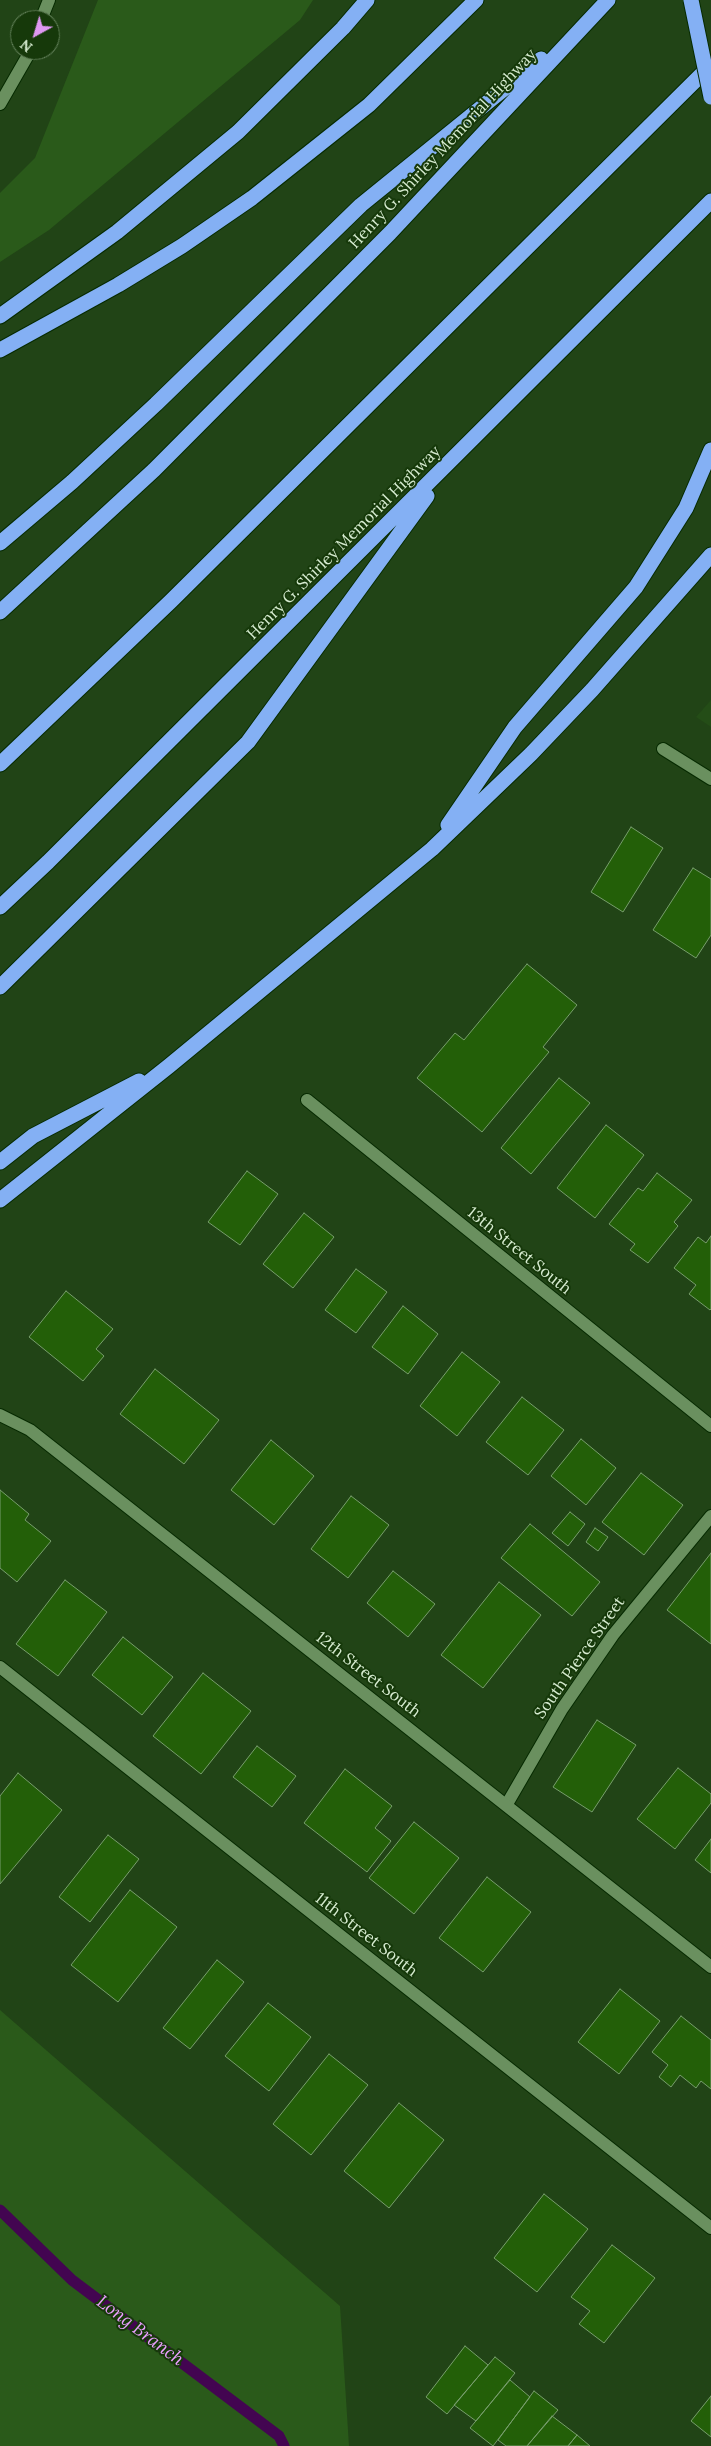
<!DOCTYPE html>
<style>
body{margin:0}
#map{position:relative;width:711px;height:2446px;overflow:hidden;background:#214416;font-family:Lora,serif}
canvas{display:block}
.north{position:absolute;left:10px;top:10px;width:50px;height:50px;box-sizing:border-box;background:#16390a;border:1px solid #63815a;border-radius:50%;rotate:219deg;font-size:14px;font-weight:700;line-height:20px;text-align:center;color:#d7ecd1}
.north::after{content:'';display:block;margin:auto;width:18px;height:22px;background:#df98f2;clip-path:polygon(50% 0,100% 100%,50% 72%,0 100%)}
</style>
<div id="map">
<canvas width="711" height="2446"></canvas>
<div class="north">N</div>
</div>
<script>
const c = document.querySelector('canvas').getContext('2d');
c.lineJoin = 'round';
function paint(path, color) {
  c.fillStyle = color;
  c.fill(path, 'evenodd');
}
function poly(rows) {
  const path = new Path2D();
  for (const r of rows) {
    path.moveTo(r[0], r[1]);
    for (let i = 2; i < r.length; i += 2) path.lineTo(r[i], r[i + 1]);
  }
  return path;
}
function stroke(path, color, width, dash) {
  c.strokeStyle = color;
  c.lineWidth = width;
  c.lineCap = dash ? 'butt' : 'round';
  c.setLineDash(dash || []);
  c.stroke(path);
}
function drawText(font, color, halo, rows, align = 'center') {
  c.font = font + ' Lora,serif';
  c.lineWidth = 4;
  c.setLineDash([]);
  c.textBaseline = 'middle';
  c.strokeStyle = halo;
  c.fillStyle = color;
  for (const [text, x, y, turn = 0] of rows) {
    c.save();
    c.translate(x, y);
    c.rotate((+turn || 0) * Math.PI / 180);
    c.textAlign = isNaN(turn) ? turn : align;
    if (halo) c.strokeText(text, 0, 0);
    c.fillText(text, 0, 0);
    c.restore();
  }
}
paint(poly([
 [711,700,711,727,696,717]
]), '#244d17');
paint(poly([
 [98,0,313,0,300,20,49,230,0,262,0,193,35,158],
 [0,2010,340,2306,349,2446,0,2446]
]), '#2a5a1a');
stroke(poly([
 [0,2210,72,2280,279,2436,284,2446]
]), '#430551', 11);
const building = poly([
 [631,827,663,848,623,912,591,892,631,827],
 [693,868,711,879,711,935,696,958,653,930,693,868],
 [527,964,577,1005,543,1047,549,1052,482,1132,417,1078,455,1033,464,1040,527,964],
 [559,1078,590,1103,531,1174,501,1148,559,1078],
 [606,1125,644,1155,595,1218,557,1188,606,1125],
 [247,1171,278,1194,240,1245,208,1222,247,1171],
 [657,1173,692,1200,674,1222,678,1226,648,1263,630,1250,635,1244,609,1224,638,1188,643,1191,657,1173],
 [304,1213,334,1237,293,1288,263,1264,304,1213],
 [711,1236,711,1309,710,1310,689,1294,696,1285,674,1268,698,1237,706,1243,711,1236],
 [356,1269,387,1292,356,1333,325,1310,356,1269],
 [66,1291,113,1329,96,1349,104,1356,83,1381,29,1337,66,1291],
 [403,1306,438,1334,408,1374,372,1347,403,1306],
 [462,1352,500,1382,457,1436,420,1406,462,1352],
 [155,1369,219,1420,184,1464,120,1414,155,1369],
 [522,1397,564,1430,528,1475,486,1442,522,1397],
 [581,1439,616,1468,586,1505,551,1476,581,1439],
 [271,1440,314,1476,274,1525,231,1490,271,1440],
 [641,1473,683,1505,644,1555,602,1522,641,1473],
 [0,1490,29,1514,25,1520,51,1541,17,1582,0,1568,0,1490],
 [351,1496,389,1525,348,1578,311,1549,351,1496],
 [570,1512,585,1524,568,1546,552,1533,570,1512],
 [530,1524,600,1582,572,1616,501,1558,530,1524],
 [595,1528,608,1537,598,1551,586,1542,595,1528],
 [711,1553,711,1644,667,1610,711,1553],
 [393,1571,435,1604,408,1637,367,1603,393,1571],
 [65,1580,107,1612,58,1676,16,1644,65,1580],
 [499,1582,541,1615,483,1688,441,1655,499,1582],
 [123,1637,173,1677,142,1715,92,1675,123,1637],
 [203,1673,251,1711,201,1774,153,1736,203,1673],
 [597,1720,636,1745,592,1812,553,1787,597,1720],
 [257,1746,296,1776,272,1807,233,1777,257,1746],
 [678,1768,711,1794,711,1803,675,1849,637,1819,678,1768],
 [345,1769,392,1806,375,1828,391,1841,367,1872,304,1823,345,1769],
 [18,1773,62,1810,0,1884,0,1796,18,1773],
 [414,1822,459,1858,414,1914,369,1878,414,1822],
 [108,1835,139,1859,90,1922,59,1897,108,1835],
 [711,1839,711,1873,695,1860,711,1839],
 [487,1877,531,1912,483,1972,439,1938,487,1877],
 [130,1890,177,1927,118,2002,71,1965,130,1890],
 [217,1960,244,1982,190,2049,163,2028,217,1960],
 [620,1989,660,2021,619,2074,578,2042,620,1989],
 [268,2003,311,2037,269,2091,225,2056,268,2003],
 [681,2016,711,2040,711,2089,701,2081,696,2088,680,2075,671,2087,659,2077,668,2065,652,2052,681,2016],
 [329,2054,368,2085,311,2155,273,2124,329,2054],
 [399,2103,444,2140,389,2208,344,2171,399,2103],
 [544,2194,588,2229,537,2292,494,2258,544,2194],
 [612,2245,655,2278,604,2343,579,2324,590,2311,571,2297,612,2245],
 [465,2346,488,2365,447,2414,426,2397,465,2346],
 [495,2357,515,2373,476,2421,454,2405,495,2357],
 [510,2380,530,2397,493,2446,470,2428,510,2380],
 [534,2391,558,2410,527,2446,506,2446,498,2440,534,2391],
 [711,2396,711,2437,691,2421,711,2396],
 [552,2416,577,2435,568,2446,527,2446,552,2416],
 [577,2435,590,2446,568,2446,577,2435]
]);
paint(building, '#235f08');
stroke(building, '#779e6c', 1);
const service = poly([
 [507,1804,562,1709,613,1635,711,1516]
]);
const minor = poly([
 [663,749,711,779],
 [307,1100,711,1426],
 [0,1415,30,1430,711,1967],
 [0,1667,711,2228]
]);
const tertiary = poly([
 [41,20,49,0],
 [0,104,31,50]
]);
const motorway = poly([
 [0,316,117,232,238,132,343,28,367,0],
 [0,350,118,285,182,246,252,198,369,105,476,0],
 [0,543,72,482,156,404,361,205,541,59],
 [0,612,154,470,390,233,608,0],
 [0,764,171,601,711,65],
 [448,825,515,727,636,587,686,508,711,450],
 [0,907,48,862,711,201],
 [0,987,248,742,427,496],
 [0,1162,33,1136,139,1081],
 [0,1200,169,1066,432,849,531,754,592,690,711,555]
]);
stroke(service, '#062a00', 14);
stroke(minor, '#062a00', 14);
stroke(tertiary, '#062a00', 14);
stroke(motorway, '#062a00', 17);
stroke(service, '#6a905f', 12);
stroke(minor, '#6a905f', 12);
stroke(tertiary, '#6a905f', 12);
stroke(motorway, '#84b0f4', 15);
const motorwayBridge = poly([
 [691,0,711,97]
]);
stroke(motorwayBridge, '#062a00', 17, []);
stroke(motorwayBridge, '#84b0f4', 15);
drawText('16px', '#d7ecd1', '#16390a', [
 ["Henry G. Shirley Memorial Highway",443,149,-47],
 ["Henry G. Shirley Memorial Highway",344,543,-45],
 ["13th Street South",519,1251,39],
 ["South Pierce Street",580,1658,-55],
 ["12th Street South",368,1675,38],
 ["11th Street South",366,1935,38]
]);
drawText('italic 18px', '#ea9eff', '#16390a', [
 ["Long Branch",140,2331,37]
]);
</script>
